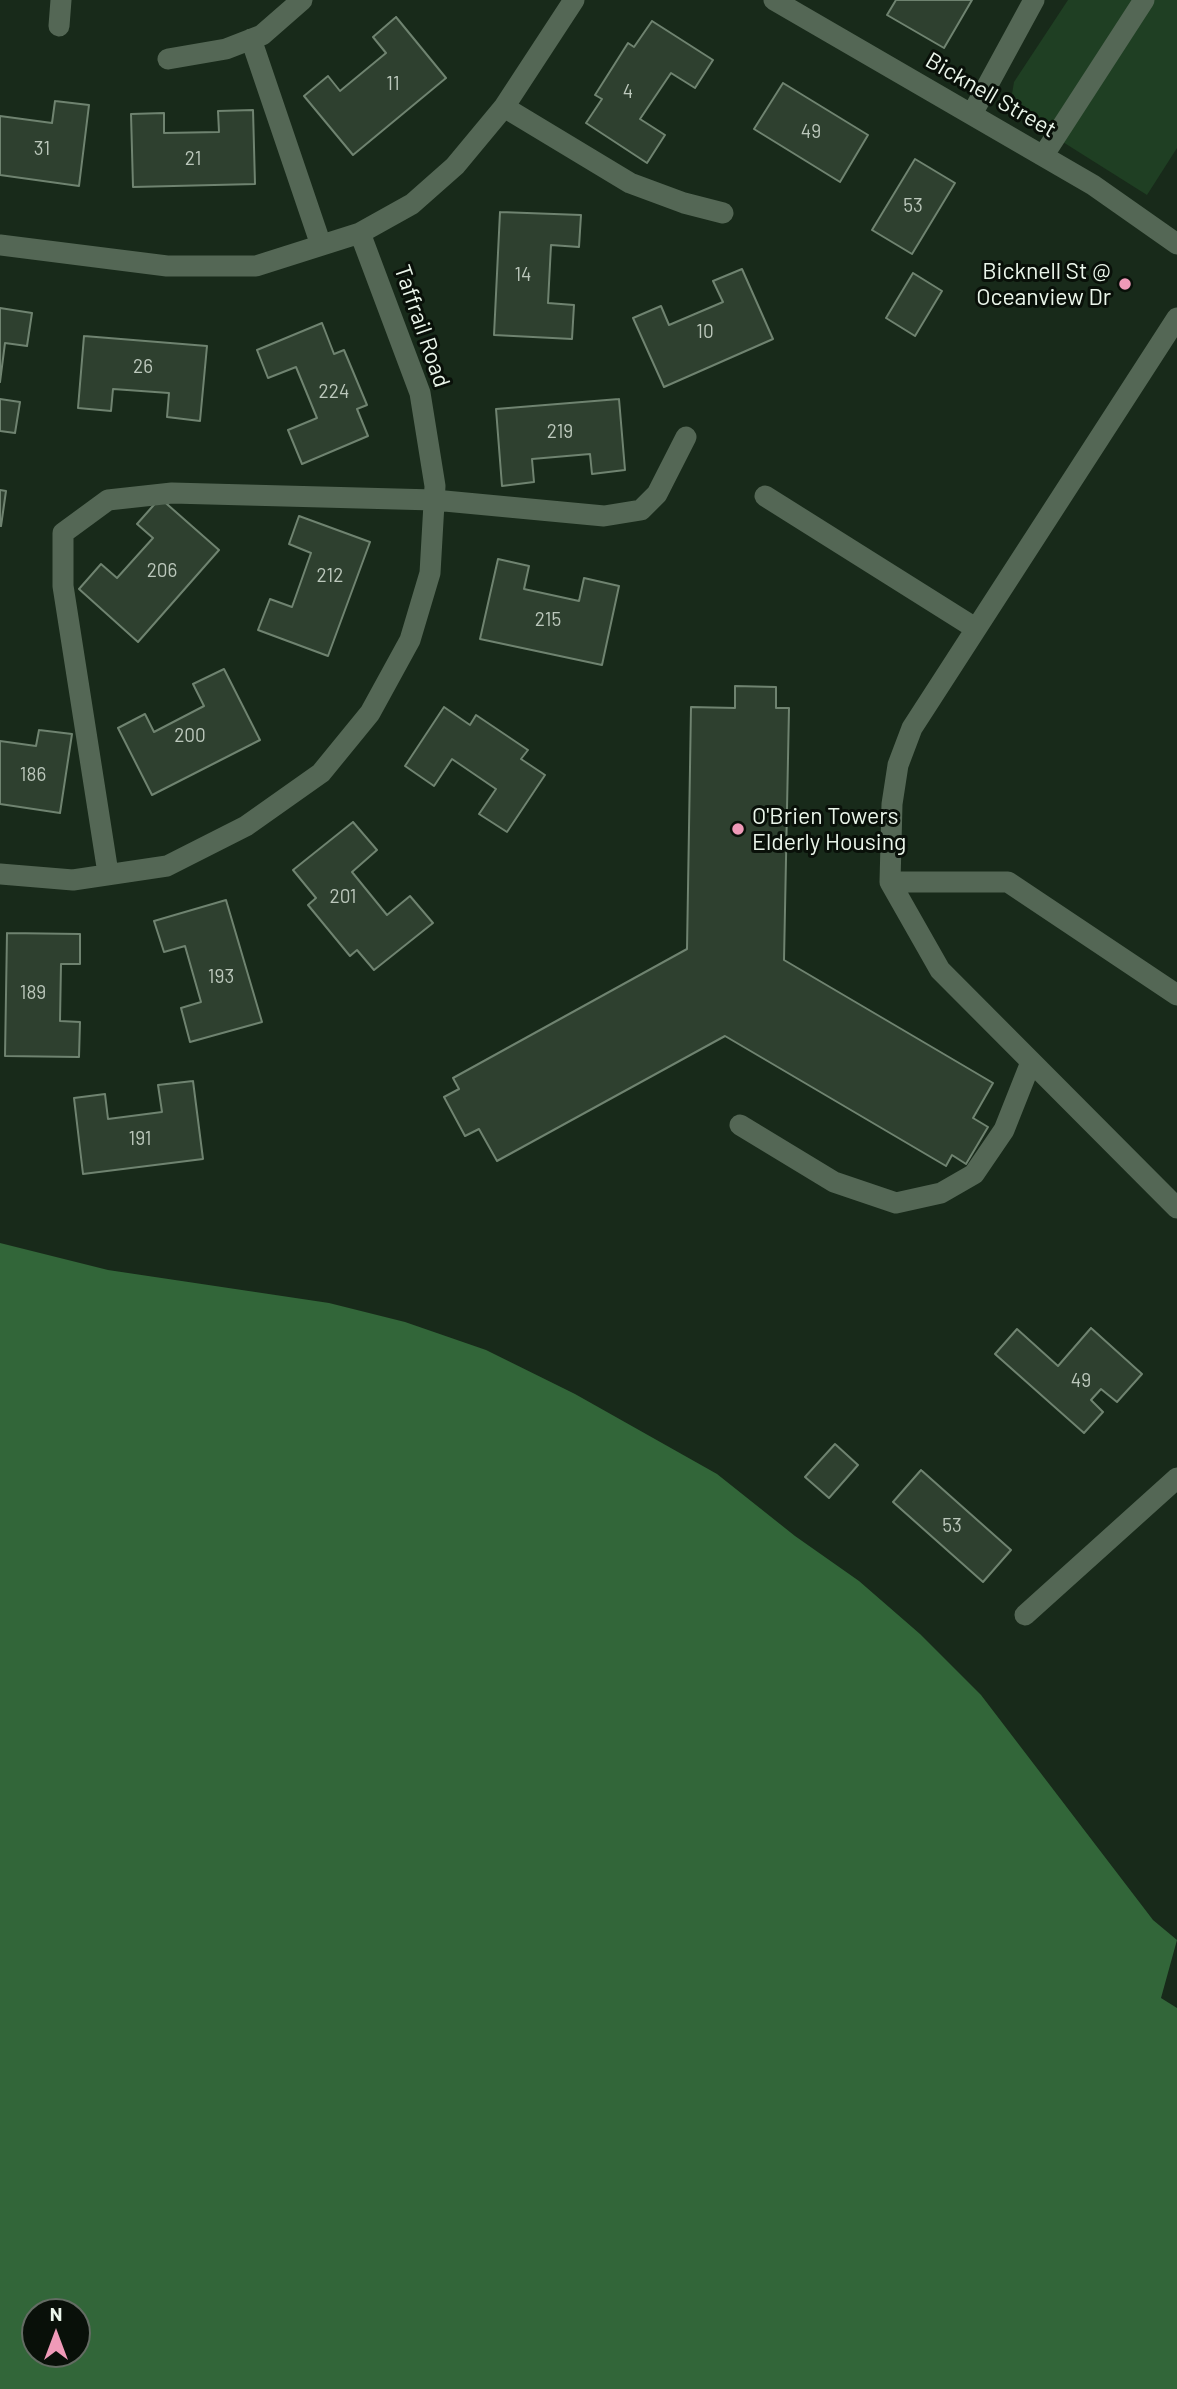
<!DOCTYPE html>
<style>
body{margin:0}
#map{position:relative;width:1177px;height:2389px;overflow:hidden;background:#182a1a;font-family:Barlow,sans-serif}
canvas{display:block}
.north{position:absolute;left:21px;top:2298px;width:70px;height:70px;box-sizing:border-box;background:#091009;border:2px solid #636c63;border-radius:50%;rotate:0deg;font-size:19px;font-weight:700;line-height:28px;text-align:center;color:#ebf6eb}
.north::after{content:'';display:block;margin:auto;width:24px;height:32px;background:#ef9ab8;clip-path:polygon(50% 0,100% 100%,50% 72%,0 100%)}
</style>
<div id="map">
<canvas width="1177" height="2389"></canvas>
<div class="north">N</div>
</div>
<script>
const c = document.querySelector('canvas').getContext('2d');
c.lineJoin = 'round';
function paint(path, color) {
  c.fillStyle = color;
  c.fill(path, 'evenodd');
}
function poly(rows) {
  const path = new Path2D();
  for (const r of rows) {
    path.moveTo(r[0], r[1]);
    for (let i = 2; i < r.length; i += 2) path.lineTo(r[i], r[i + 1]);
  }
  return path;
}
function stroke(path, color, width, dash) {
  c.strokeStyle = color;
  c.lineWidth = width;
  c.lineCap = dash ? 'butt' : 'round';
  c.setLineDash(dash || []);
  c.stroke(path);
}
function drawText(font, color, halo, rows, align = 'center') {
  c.font = font + ' Barlow,sans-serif';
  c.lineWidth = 6;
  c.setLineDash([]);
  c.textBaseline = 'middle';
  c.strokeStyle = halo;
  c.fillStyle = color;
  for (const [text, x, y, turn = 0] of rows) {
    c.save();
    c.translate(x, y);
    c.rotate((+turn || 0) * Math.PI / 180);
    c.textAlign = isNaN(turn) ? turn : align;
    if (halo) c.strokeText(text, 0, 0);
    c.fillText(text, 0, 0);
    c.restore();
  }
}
paint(poly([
 [1068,0,1177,0,1177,148,1147,195,1020,115,1014,109,1011,100,1014,82]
]), '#1f3f23');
paint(poly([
 [0,1243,108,1270,329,1303,405,1322,486,1350,575,1394,717,1474,795,1536,859,1581,920,1634,981,1695,1153,1920,1177,1940,1161,1998,1177,2008,1177,2389,0,2389],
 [35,2312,77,2312,77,2354,35,2354]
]), '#326639');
const building = poly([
 [896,0,972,0,944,48,887,15,896,0],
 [396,17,446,78,353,155,304,96,328,76,340,91,386,53,373,37,396,17],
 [652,21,713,60,695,88,671,73,640,119,665,135,647,163,586,123,602,99,595,95,628,43,634,47,652,21],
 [783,83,868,135,840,182,754,129,783,83],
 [55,101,89,105,79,186,0,175,0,116,52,123,55,101],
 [253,110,255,184,133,187,131,114,164,113,164,133,219,132,218,111,253,110],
 [915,159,955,183,912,254,872,230,915,159],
 [500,212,581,215,579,247,551,245,548,303,574,305,572,339,494,335,500,212],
 [742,269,773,339,664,387,633,318,661,306,669,325,723,302,713,281,742,269],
 [913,273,942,291,915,336,886,318,913,273],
 [0,308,32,313,27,346,5,343,0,382,0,308],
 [322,323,334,354,344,350,367,405,357,409,368,436,302,464,288,430,317,418,296,367,268,378,257,350,322,323],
 [84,336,207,346,200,421,167,417,169,393,113,389,111,411,78,408,84,336],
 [0,399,20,402,15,433,0,431,0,399],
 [619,399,625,470,592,474,590,454,532,459,534,482,502,486,496,409,619,399],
 [0,490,6,491,1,526,0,526,0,490],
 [160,498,219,550,138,642,79,589,101,564,117,578,153,538,137,524,160,498],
 [299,516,370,542,328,656,258,630,270,599,292,607,311,553,289,544,299,516],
 [498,559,529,566,524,589,579,601,584,578,619,586,602,665,480,639,498,559],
 [224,669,260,740,152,795,118,728,145,714,154,732,204,706,193,684,224,669],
 [735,686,776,687,776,708,789,708,784,960,993,1083,973,1118,988,1127,966,1164,952,1155,946,1166,725,1036,497,1161,479,1129,465,1136,444,1097,459,1089,453,1078,687,949,691,707,735,708,735,686],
 [444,707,470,725,476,715,528,750,521,759,545,775,507,832,479,814,496,789,452,759,434,786,405,766,444,707],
 [39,730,72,734,60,813,0,804,0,741,36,746,39,730],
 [353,822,377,850,352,872,387,915,410,896,433,923,374,970,357,950,350,956,308,905,316,898,293,870,353,822],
 [226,900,262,1022,190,1042,181,1008,201,1002,185,946,164,952,154,921,226,900],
 [7,933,80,934,80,964,61,964,60,1021,80,1022,79,1057,5,1056,7,933],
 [193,1081,203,1159,83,1174,74,1098,105,1094,108,1119,162,1112,158,1085,193,1081],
 [1091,1328,1142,1374,1117,1402,1101,1389,1091,1400,1103,1412,1084,1433,995,1354,1017,1329,1058,1366,1091,1328],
 [835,1444,858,1465,829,1498,805,1477,835,1444],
 [921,1470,1011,1550,983,1582,893,1502,921,1470]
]);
paint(building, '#2e402f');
stroke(building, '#6f8370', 2);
stroke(poly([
 [774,0,1093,185,1177,244],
 [59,26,61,0],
 [251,39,321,245],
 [168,59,226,49,262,35,302,0],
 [504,107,630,183,684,203,723,213],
 [972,114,1034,0],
 [1043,156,1144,0],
 [0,245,167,266,256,266,360,233,412,204,455,166,504,107,574,0],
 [1177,318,912,728,898,765,892,804,890,882,940,970,1177,1208],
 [765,496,975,628],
 [108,873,63,586,63,533,108,500,172,493,434,500,604,516,641,510,657,494,686,437],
 [0,874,73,880,167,866,246,826,321,773,370,713,410,640,430,573,435,486,420,393,360,233],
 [890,882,1008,882,1177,995],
 [740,1125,834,1182,896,1203,941,1193,974,1174,1004,1130,1031,1062],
 [1025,1615,1177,1478]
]), '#546755', 21);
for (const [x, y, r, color] of [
 [1125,284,7,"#ef9ab8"],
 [738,829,7,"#ef9ab8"]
]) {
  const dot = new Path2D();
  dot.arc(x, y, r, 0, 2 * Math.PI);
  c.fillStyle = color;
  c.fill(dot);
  stroke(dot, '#091009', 2.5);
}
drawText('19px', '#bcc8bc', null, [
 ["11",393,84],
 ["4",628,92],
 ["49",811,132],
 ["31",42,149],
 ["21",193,159],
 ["53",913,206],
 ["14",523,275],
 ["10",705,332],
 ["26",143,367],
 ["224",334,392],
 ["219",560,432],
 ["206",162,571],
 ["212",330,576],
 ["215",548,620],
 ["200",190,736],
 ["186",33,775],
 ["201",343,897],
 ["193",221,977],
 ["189",33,993],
 ["191",140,1139],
 ["49",1081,1381],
 ["53",952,1526]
]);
drawText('23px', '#ebf6eb', '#091009', [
 ["Bicknell Street",991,95,30],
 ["Taffrail Road",422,326,71]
]);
drawText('23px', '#ebf6eb', '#091009', [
 ["Bicknell St @",1111,271],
 ["Oceanview Dr",1111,297],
 ["O'Brien Towers",752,816,"left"],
 ["Elderly Housing",752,842,"left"]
], 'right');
</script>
